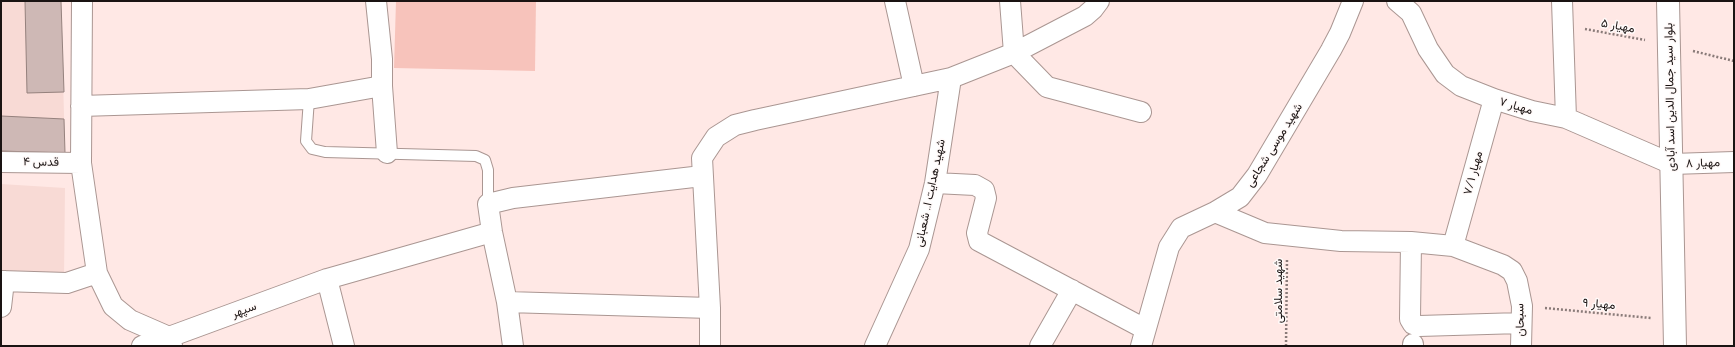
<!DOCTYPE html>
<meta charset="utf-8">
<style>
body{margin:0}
#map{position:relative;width:1735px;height:347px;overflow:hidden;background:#ffe8e5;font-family:Raleway,sans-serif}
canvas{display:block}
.frame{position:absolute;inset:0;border:2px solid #1a1312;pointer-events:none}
</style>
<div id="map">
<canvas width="1735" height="347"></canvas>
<div class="frame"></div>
</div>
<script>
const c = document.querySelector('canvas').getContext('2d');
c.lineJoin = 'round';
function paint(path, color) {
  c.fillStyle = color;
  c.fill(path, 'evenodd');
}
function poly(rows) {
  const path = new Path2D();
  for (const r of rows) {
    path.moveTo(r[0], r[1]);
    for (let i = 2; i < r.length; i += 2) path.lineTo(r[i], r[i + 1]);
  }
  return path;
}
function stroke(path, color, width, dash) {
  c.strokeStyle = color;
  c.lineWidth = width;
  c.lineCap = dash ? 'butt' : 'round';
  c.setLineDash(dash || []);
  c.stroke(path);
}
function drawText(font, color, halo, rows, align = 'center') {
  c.font = font + ' Raleway,Vazirmatn,sans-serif';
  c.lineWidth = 3;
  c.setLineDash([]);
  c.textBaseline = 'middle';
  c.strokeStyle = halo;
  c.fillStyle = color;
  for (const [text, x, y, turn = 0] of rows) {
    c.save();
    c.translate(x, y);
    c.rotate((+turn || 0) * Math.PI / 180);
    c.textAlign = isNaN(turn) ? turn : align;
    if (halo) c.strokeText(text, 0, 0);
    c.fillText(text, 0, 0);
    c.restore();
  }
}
paint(poly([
 [1,1,61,1,65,153,1,151],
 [1,184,65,188,64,279,1,273]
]), '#f8dad5');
paint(poly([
 [396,1,536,1,535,71,394,68]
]), '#f7c3bb');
const building = poly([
 [25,1,61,1,64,92,27,93,25,1],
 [1,116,64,119,65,153,1,151,1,116]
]);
paint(building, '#ceb8b5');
stroke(building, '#95817d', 1);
const lane = poly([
 [309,99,306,141,312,149,325,152,476,156,485,160,488,170,488,204]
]);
const street = poly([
 [82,1,81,163,97,273,113,306,130,320,169,337],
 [376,1,382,59,382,86,387,153],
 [895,1,914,86],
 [1010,1,1014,53,1047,87,1141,112],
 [1397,1,1411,13,1428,49,1445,74,1461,86,1494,99,1532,111,1566,118,1672,164,1734,162],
 [1562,1,1566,118],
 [81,106,309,99,382,86],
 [1,162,81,163],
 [935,183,975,185,984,190,986,198,977,233,979,241,1145,329],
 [1215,212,1265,233,1341,241,1411,242,1453,246,1503,265,1512,271,1517,281,1522,306,1521,346],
 [1411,242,1410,319,1413,324,1419,326,1521,323],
 [1453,246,1494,99],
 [327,279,344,346],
 [1,281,67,283,97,273],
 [507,302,710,308],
 [1,307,4,281],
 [1413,344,1413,346],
 [142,346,169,337],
 [172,346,169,337,327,279,492,232],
 [513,346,507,302,492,232,488,204,513,198,702,176],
 [710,346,710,308,702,158,716,137,735,125,755,120,951,78,1014,53,1085,16,1093,9,1099,1],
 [875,346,919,249,935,183,951,78],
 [1040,346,1072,290],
 [1141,346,1169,247,1181,228,1215,212,1240,197,1257,175,1331,50,1340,33,1353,1]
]);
const secondary = poly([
 [1668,1,1675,346]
]);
stroke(lane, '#aa9692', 12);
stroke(street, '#aa9692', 22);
stroke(secondary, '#aa9692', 24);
stroke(poly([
 [1585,29,1645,40],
 [1693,51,1734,61],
 [1545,308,1651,318],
 [1286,346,1287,258]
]), '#8a7b79', 2.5, [2, 2]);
stroke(lane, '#fff', 10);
stroke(street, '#fff', 20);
stroke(secondary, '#fff', 22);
drawText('12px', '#1a1312', '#fffaf9', [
 ["مهیار ۵",1618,26,10],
 ["بلوار سید جمال الدین اسد آبادی",1670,97,-91],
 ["مهیار ۷",1516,106,17],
 ["شهید موسی شجاعی",1274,145,-58],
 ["قدس ۴",41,162,1],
 ["مهیار ۸",1703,163,-2],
 ["مهیار ۷/۱",1473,173,-75],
 ["شهید هدایت ا.. شعبانی",930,193,-78],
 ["شهید سلامتی",1278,291,-90],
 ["مهیار ۹",1599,304,5],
 ["سپهر",244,310,-20],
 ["سبحان",1520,320,-91]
]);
</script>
